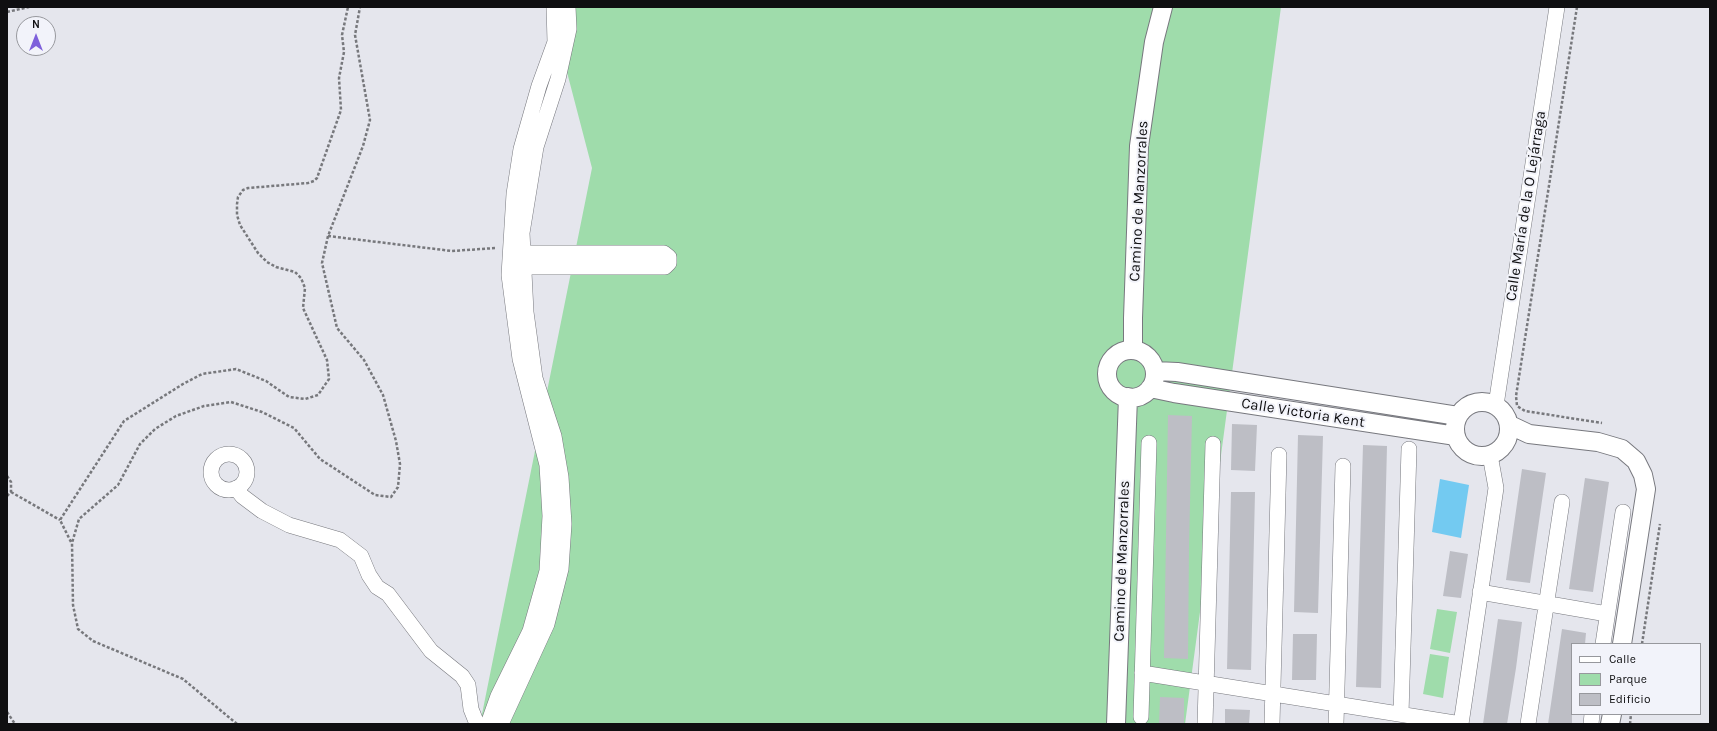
<!DOCTYPE html>
<meta charset="utf-8">
<style>
body{margin:0}
#map{position:relative;width:1717px;height:731px;overflow:hidden;background:#e5e6ed;font-family:Karla,sans-serif}
canvas{display:block}
.frame{position:absolute;inset:0;border:8px solid #0f0f11;pointer-events:none}
.legend{position:absolute;left:1571px;top:643px;width:130px;height:72px;box-sizing:border-box;background:#f2f3fa;border:1px solid #97989d;margin:0;padding:5px 7px;list-style:none;font-size:12px;color:#0f0f11}
.legend li{display:flex;align-items:center;gap:8px;height:20px}
.legend b{width:20px;border:1px solid #97989d}
.north{position:absolute;left:16px;top:16px;width:40px;height:40px;box-sizing:border-box;background:#f2f3fa;border:1px solid #97989d;border-radius:50%;rotate:0deg;font-size:11px;font-weight:700;line-height:16px;text-align:center;color:#0f0f11}
.north::after{content:'';display:block;margin:auto;width:14px;height:18px;background:#7e60db;clip-path:polygon(50% 0,100% 100%,50% 72%,0 100%)}
</style>
<div id="map">
<canvas width="1717" height="731"></canvas>
<div class="frame"></div>
<ul class="legend">
<li><b style="height:5px;background:#fff"></b>Calle</li>
<li><b style="height:11px;background:#9fdcab"></b>Parque</li>
<li><b style="height:11px;background:#bdbec5"></b>Edificio</li>
</ul>
<div class="north">N</div>
</div>
<script>
const c = document.querySelector('canvas').getContext('2d');
c.lineJoin = 'round';
function paint(path, color) {
  c.fillStyle = color;
  c.fill(path, 'evenodd');
}
function poly(rows) {
  const path = new Path2D();
  for (const r of rows) {
    if (r.length === 3) {
      path.moveTo(r[0] + r[2], r[1]);
      path.arc(r[0], r[1], r[2], 0, 2 * Math.PI);
      continue;
    }
    path.moveTo(r[0], r[1]);
    for (let i = 2; i < r.length; i += 2) path.lineTo(r[i], r[i + 1]);
  }
  return path;
}
function stroke(path, color, width, dash) {
  c.strokeStyle = color;
  c.lineWidth = width;
  c.lineCap = dash ? 'butt' : 'round';
  c.setLineDash(dash || []);
  c.stroke(path);
}
function drawText(font, color, halo, rows, align = 'center') {
  c.font = font + ' Karla,sans-serif';
  c.lineWidth = 4;
  c.setLineDash([]);
  c.textBaseline = 'middle';
  c.strokeStyle = halo;
  c.fillStyle = color;
  for (const [text, x, y, turn = 0] of rows) {
    c.save();
    c.translate(x, y);
    c.rotate((+turn || 0) * Math.PI / 180);
    c.textAlign = isNaN(turn) ? turn : align;
    if (halo) c.strokeText(text, 0, 0);
    c.fillText(text, 0, 0);
    c.restore();
  }
}
paint(poly([
 [550,7,1281,7,1185,724,480,724,592,168],
 [1437,609,1457,612,1450,653,1430,649],
 [1430,654,1449,657,1443,698,1423,694]
]), '#9fdcab');
paint(poly([
 [1440,479,1469,485,1461,538,1432,532]
]), '#73caf1');
paint(poly([
 [1168,415,1192,416,1189,547,1188,659,1164,658],
 [1232,424,1257,425,1255,471,1231,470],
 [1298,435,1323,436,1318,613,1294,612],
 [1363,445,1387,446,1381,688,1356,687],
 [1522,469,1546,473,1530,583,1506,580],
 [1585,478,1609,482,1593,592,1569,589],
 [1231,492,1255,492,1251,670,1227,669],
 [1450,551,1468,554,1461,598,1443,596],
 [1498,619,1522,622,1516,668,1507,724,1483,724],
 [1562,629,1586,633,1585,644,1572,644,1572,724,1548,724],
 [1293,634,1317,634,1316,680,1292,680],
 [1160,697,1184,698,1184,724,1159,724],
 [1225,709,1250,710,1249,724,1225,724]
]), '#bdbec5');
const minor = poly([
 [514,253,664,253,669,257,669,263,665,267,515,267],
 [1496,405,1557,7],
 [229,472,18],
 [236,488,242,496,262,511,289,525,340,540,361,556,369,575,377,587,388,594,431,651,462,676,468,685,471,709,477,724],
 [1480,592,1607,614],
 [1603,644,1623,512],
 [1142,673,1461,724,1496,488,1490,455],
 [1401,714,1409,449],
 [1141,717,1149,443],
 [488,724,498,696,530,631,547,571,550,516,547,465,520,359,509,275,514,194,521,149,539,86,555,42,554,7],
 [501,724,547,624,561,569,564,524,561,477,554,436,535,378,526,312,522,233,536,147,558,79,569,29,568,7],
 [1205,724,1213,444],
 [1272,724,1279,455],
 [1336,724,1343,466],
 [1528,724,1562,502],
 [1591,724,1592,714]
]);
const tertiary = poly([
 [1133,350,1133,318,1139,146,1154,42,1163,7],
 [1131,374,24],
 [1155,371,1177,372,1458,416],
 [1150,388,1174,393,1456,436],
 [1482,429,27],
 [1510,425,1529,434,1598,442,1622,449,1636,461,1643,475,1646,489,1622,644],
 [1116,724,1128,397],
 [1610,724,1612,714]
]);
stroke(minor, '#77787e', 16);
stroke(tertiary, '#77787e', 20);
stroke(poly([
 [1577,7,1516,396,1517,406,1525,411,1602,423],
 [7,12,29,7],
 [328,236,452,251,496,248],
 [7,476,11,482,11,492,7,496],
 [11,492,60,520],
 [71,542,60,520,124,421,183,384,202,374,236,369,266,381,289,397,305,399,318,395,329,379,327,360,303,308,305,288,301,278,295,272,276,267,267,262,258,253,240,225,237,215,237,204,238,197,243,190,248,188,308,183,314,181,317,178,341,110,339,78,344,52,342,35,348,7],
 [1642,644,1660,524],
 [7,712,15,724],
 [237,724,183,679,93,641,78,629,73,605,72,543,79,519,118,485,140,444,155,429,176,416,204,406,231,402,262,412,294,428,320,459,375,495,391,497,398,487,400,464,396,441,383,395,364,360,337,328,322,263,328,236,363,146,370,120,355,35,360,7],
 [1630,724,1631,714]
]), '#77787c', 2.5, [3, 2]);
stroke(minor, '#fff', 15);
stroke(tertiary, '#fff', 18);
drawText('15px', '#0f0f11', '#f2f3fa', [
 ["Camino de Manzorrales",1139,201,-87],
 ["Calle María de la O Lejárraga",1526,206,-81],
 ["Calle Victoria Kent",1303,413,9],
 ["Camino de Manzorrales",1122,561,-88]
]);
</script>
